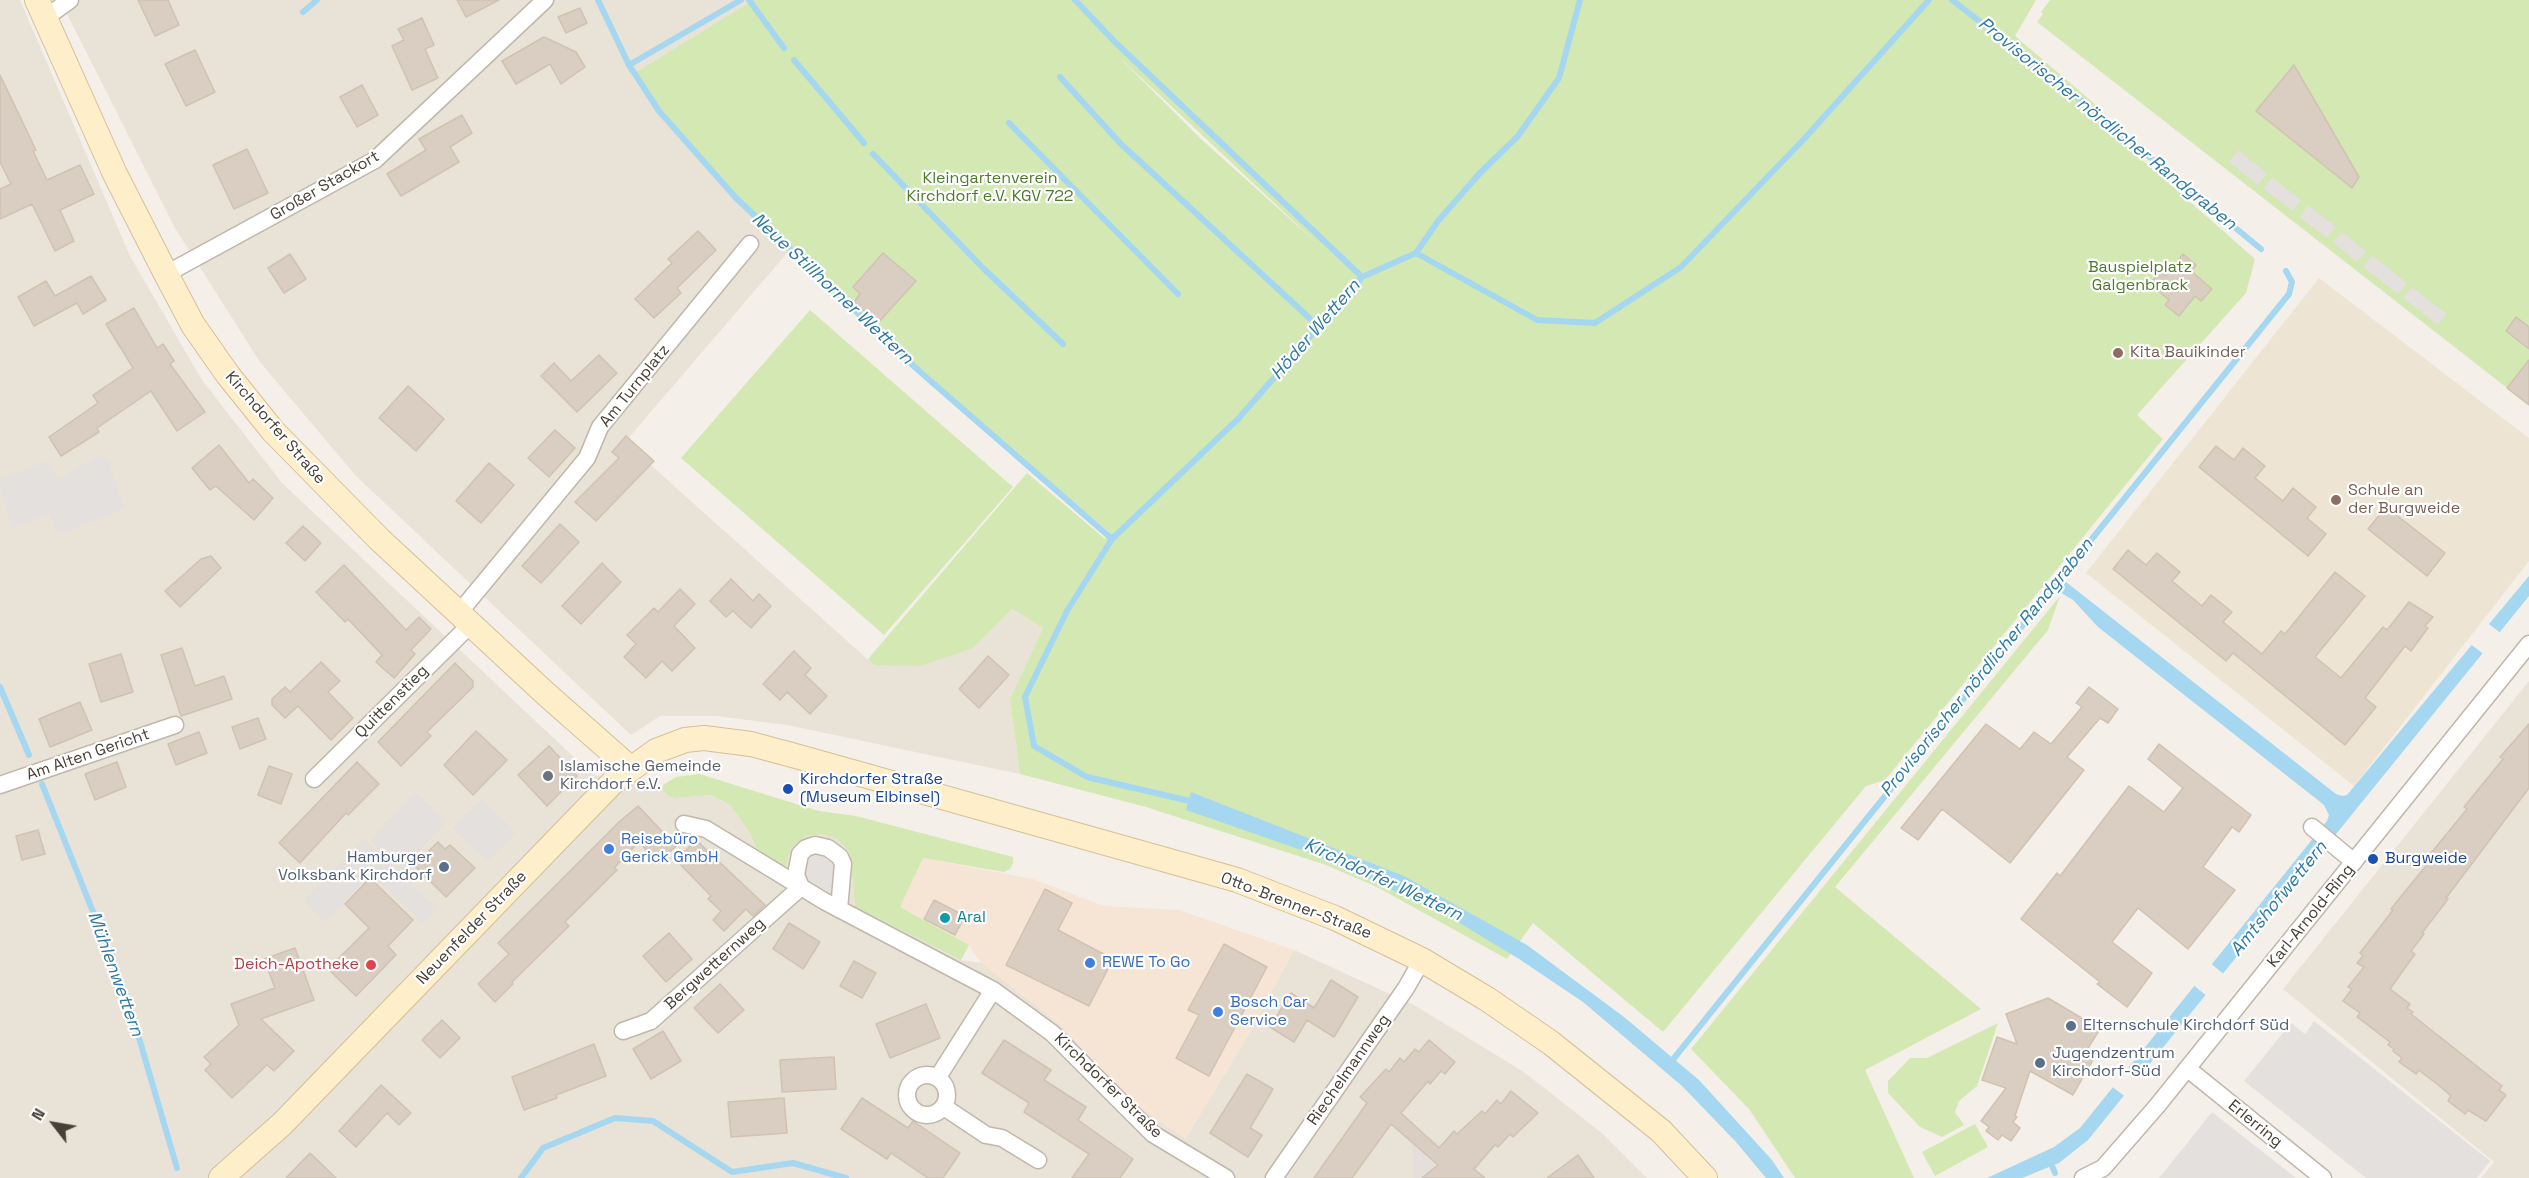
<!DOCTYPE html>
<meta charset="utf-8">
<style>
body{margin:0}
#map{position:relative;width:2529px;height:1178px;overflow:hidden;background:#f4f0e9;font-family:"Space Grotesk",sans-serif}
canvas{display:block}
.north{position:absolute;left:24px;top:1094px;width:60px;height:60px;-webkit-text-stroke:4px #fff;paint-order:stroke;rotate:301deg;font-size:16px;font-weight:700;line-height:24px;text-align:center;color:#484037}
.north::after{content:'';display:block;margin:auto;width:21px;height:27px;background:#484037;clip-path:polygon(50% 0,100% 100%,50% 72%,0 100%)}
</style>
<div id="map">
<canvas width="2529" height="1178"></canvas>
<div class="north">N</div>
</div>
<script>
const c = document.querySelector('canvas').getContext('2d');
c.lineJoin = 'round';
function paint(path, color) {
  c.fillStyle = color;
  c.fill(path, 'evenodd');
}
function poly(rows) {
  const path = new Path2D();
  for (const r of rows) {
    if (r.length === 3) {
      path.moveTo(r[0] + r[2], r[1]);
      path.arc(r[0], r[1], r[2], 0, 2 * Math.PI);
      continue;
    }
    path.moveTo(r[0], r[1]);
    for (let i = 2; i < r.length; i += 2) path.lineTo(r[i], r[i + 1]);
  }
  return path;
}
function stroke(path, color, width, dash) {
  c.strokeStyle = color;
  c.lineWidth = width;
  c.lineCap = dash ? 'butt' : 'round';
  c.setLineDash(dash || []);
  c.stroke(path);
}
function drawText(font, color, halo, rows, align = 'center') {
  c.font = font + ' "Space Grotesk",sans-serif';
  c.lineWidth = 4.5;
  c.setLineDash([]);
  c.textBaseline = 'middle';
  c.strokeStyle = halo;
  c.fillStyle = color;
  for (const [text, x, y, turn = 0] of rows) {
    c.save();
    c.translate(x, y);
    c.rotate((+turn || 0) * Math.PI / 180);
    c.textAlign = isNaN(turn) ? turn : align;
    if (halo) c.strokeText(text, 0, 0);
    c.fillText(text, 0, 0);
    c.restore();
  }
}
paint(poly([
 [0,0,20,0,130,256,202,380,282,483,593,775,662,789,668,796,675,798,711,795,730,805,750,833,756,848,786,867,788,855,794,845,807,836,822,834,837,839,850,853,855,907,961,960,982,963,1062,1026,1099,1067,1185,1139,1246,1039,1294,950,1414,1005,1524,1072,1603,1134,1647,1178,0,1178],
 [60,0,753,0,632,76,657,112,726,190,787,253,625,442,874,665,973,648,1012,609,1043,628,1010,699,1020,774,787,725,717,716,660,716,631,735,355,475,260,362,175,228],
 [2529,681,2529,1178,2481,1178,2494,1162,2283,989]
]), '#e8e2d7');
paint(poly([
 [923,858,1033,879,1104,906,1179,910,1294,950,1246,1039,1185,1139,1136,1105,1062,1026,981,963,969,945,900,907]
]), '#f6e5d4');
paint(poly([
 [1423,1133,1442,1145,1430,1158,1442,1169,1437,1176,1430,1171,1422,1178,1414,1178,1412,1144]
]), '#e4dfda');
paint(poly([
 [2319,278,2529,438,2529,561,2354,786,2086,573]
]), '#ede4d3');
paint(poly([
 [753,0,2036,0,2015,36,2096,105,2090,114,2255,259,2246,293,2137,415,2163,439,1885,780,1866,786,1663,1032,1533,923,1507,959,1377,887,1326,865,1146,807,1020,774,1010,699,1043,628,1012,609,973,648,920,666,874,665,868,659,1027,473,1105,539,1109,532,917,368,787,253,726,190,657,112,632,75],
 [1119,57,1319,245,1201,139],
 [2050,0,2529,0,2529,405,2037,22,2043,14,2041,12],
 [810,310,1013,487,884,635,681,458],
 [2060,596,2048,630,1835,887,1981,1009,1865,1070,1914,1178,1795,1178,1749,1109,1691,1049],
 [699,774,819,811,856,816,1013,857,1013,863,1010,869,1004,872,923,858,900,907,969,945,961,960,855,907,850,853,837,839,822,834,807,836,794,845,788,856,786,868,756,848,750,833,730,805,711,795,675,798,668,796,662,789,663,785,676,777],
 [1998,1023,1977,1086,1959,1101,1955,1112,1964,1125,1942,1137,1920,1127,1888,1093,1888,1081,1910,1058,1927,1058],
 [1975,1124,1988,1147,1935,1176,1922,1152]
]), '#d3e8b2');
paint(poly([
 [2238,150,2267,173,2258,185,2229,162],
 [2272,177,2301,200,2293,211,2263,189],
 [2308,205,2336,227,2327,238,2299,217],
 [2342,232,2366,251,2357,262,2333,243],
 [2372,255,2407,283,2398,294,2363,267],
 [2412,287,2447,314,2438,325,2403,298],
 [96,457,107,458,124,508,59,535,49,514,13,528,0,487,0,479,48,461,58,480],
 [415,792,446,821,403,869,371,840],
 [481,799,516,833,488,861,453,828],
 [364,839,437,909,423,923,371,873,325,922,304,901],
 [816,854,833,863,832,894,811,884,805,876,806,864],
 [2314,1021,2490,1161,2477,1178,2366,1178,2244,1081,2291,1023,2305,1034],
 [2212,1112,2296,1178,2159,1178]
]), '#e3e0dd');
paint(poly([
 [2529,576,2529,596,2088,1140,2059,1163,2022,1178,1987,1178,2054,1147,2080,1128,2327,821,2329,815,2324,805,2098,627,2073,600,2058,591,2066,582,2336,794,2342,796,2347,795],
 [1191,792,1404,876,1527,945,1624,1017,1699,1080,1772,1160,1784,1178,1766,1178,1736,1142,1682,1086,1583,1002,1519,959,1453,919,1374,881,1310,853,1186,810]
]), '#a5d7f1');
paint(poly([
 [2486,622,2502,634,2485,655,2469,643],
 [2209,962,2226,976,2208,997,2192,984],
 [2126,1066,2142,1079,2127,1098,2110,1085]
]), '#f4f0e9');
stroke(poly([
 [598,0,629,65,659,111,736,198,918,370,1112,539],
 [749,0,784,48],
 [1075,0,1115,42,1362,277],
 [1952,0,2067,89,2261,249],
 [303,12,317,0],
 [794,60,864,143],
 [629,65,741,0],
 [1060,77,1120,143,1318,326],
 [1009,123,1178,294],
 [873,154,983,268,1063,344],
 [1416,253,1537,320,1595,323,1681,267,1804,139,1929,0],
 [0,687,29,755],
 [42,784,127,997,177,1168],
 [1194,802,1087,777,1034,746,1025,697,1067,611,1112,539,1238,419,1362,277,1416,253,1438,221,1480,173,1518,136,1559,78,1580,0],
 [1671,1062,2289,294,2292,282,2286,271],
 [2049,1158,2055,1173],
 [521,1178,543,1148,615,1118,653,1121,732,1172,793,1163,846,1178]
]), '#a5d7f1', 6);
const building = poly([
 [138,0,168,0,179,25,155,36,138,0],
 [457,0,499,0,466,17,457,0],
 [580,8,587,23,566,33,558,17,580,8],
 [422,18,434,45,425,49,438,78,412,90,392,46,404,40,398,29,422,18],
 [544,37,576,52,585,67,561,84,550,64,516,84,502,61,544,37],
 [195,50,215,92,186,106,165,64,195,50],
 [2294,65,2359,177,2352,188,2256,111,2294,65],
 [0,75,36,150,33,151,47,180,80,165,94,194,60,210,74,241,55,251,32,204,0,219,0,189,11,184,0,162,0,75],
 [362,85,378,115,357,127,340,97,362,85],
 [462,115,472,133,450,147,459,162,401,196,387,174,426,150,419,139,462,115],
 [247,149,268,193,234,209,213,165,247,149],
 [698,231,716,250,677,288,681,293,654,318,635,299,672,263,668,259,698,231],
 [883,253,916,281,878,323,854,302,860,294,853,287,883,253],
 [290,254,306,279,284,293,268,268,290,254],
 [2183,254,2196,265,2191,271,2212,289,2201,301,2195,296,2179,316,2165,305,2169,300,2150,284,2160,271,2165,276,2183,254],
 [91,276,106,300,83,314,77,303,34,326,18,297,46,281,55,296,91,276],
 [134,308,157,348,163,344,174,361,170,364,205,412,177,431,151,391,97,428,99,432,61,456,49,437,98,403,93,395,133,368,106,324,134,308],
 [2516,317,2529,327,2529,349,2506,331,2516,317],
 [599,355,617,373,577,412,541,376,554,363,571,381,599,355],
 [2529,360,2529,405,2507,388,2529,360],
 [408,386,444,419,416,451,379,418,408,386],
 [555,430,575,448,549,477,528,458,555,430],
 [626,436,654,461,596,521,575,502,619,458,612,452,626,436],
 [219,445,249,483,253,479,273,498,254,520,216,486,210,490,192,468,219,445],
 [2216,446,2234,460,2243,448,2265,466,2255,478,2283,501,2293,488,2316,507,2307,518,2326,534,2308,556,2199,467,2216,446],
 [489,463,514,485,481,523,456,501,489,463],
 [2386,507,2445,553,2427,576,2368,529,2386,507],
 [560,524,579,542,541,583,522,566,560,524],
 [303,526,321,543,305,561,286,543,303,526],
 [2128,550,2146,565,2157,553,2180,572,2172,581,2202,606,2211,595,2232,612,2223,622,2262,654,2281,631,2285,634,2335,572,2365,596,2315,657,2341,678,2383,627,2387,630,2409,602,2433,617,2425,626,2428,628,2411,651,2405,646,2365,698,2376,707,2345,745,2233,653,2226,661,2113,569,2128,550],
 [211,556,221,568,180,607,165,591,201,559,211,556],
 [602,563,621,582,581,624,562,606,602,563],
 [344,565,406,630,419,617,431,629,411,650,415,654,394,678,376,662,382,655,348,619,345,622,316,592,344,565],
 [731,579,753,601,759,594,771,606,751,628,733,611,726,617,710,601,731,579],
 [680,589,695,604,674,626,695,648,672,671,662,661,646,678,624,657,636,644,627,635,654,608,658,612,680,589],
 [182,648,195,686,224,676,232,699,181,716,161,655,182,648],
 [794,651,811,668,805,675,827,696,810,714,787,692,780,700,763,684,794,651],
 [121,654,133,692,101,702,89,664,121,654],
 [988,656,1009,675,979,708,959,689,988,656],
 [321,662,340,681,328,692,353,718,331,740,298,706,285,718,272,705,272,699,285,687,290,692,321,662],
 [455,663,473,681,473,687,427,732,431,736,401,766,378,742,455,663],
 [2089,687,2118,709,2108,723,2100,718,2067,757,2084,770,2010,863,1942,809,1918,840,1901,828,1986,724,2020,749,2034,732,2051,744,2082,707,2076,703,2089,687],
 [80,702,92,730,50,747,39,719,80,702],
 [258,718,266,739,240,749,232,727,258,718],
 [2529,724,2529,788,2446,898,2448,899,2422,933,2424,934,2411,951,2415,954,2390,989,2410,1004,2407,1008,2413,1012,2411,1014,2502,1086,2499,1090,2506,1095,2486,1121,2468,1110,2465,1114,2448,1101,2451,1096,2442,1088,2419,1070,2416,1074,2399,1062,2402,1058,2393,1051,2394,1049,2388,1045,2390,1042,2357,1017,2360,1013,2343,1001,2352,989,2348,987,2364,967,2357,963,2363,956,2360,953,2393,910,2391,909,2398,900,2430,861,2427,858,2467,809,2464,807,2503,759,2500,757,2529,724],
 [476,731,507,760,473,795,444,765,476,731],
 [199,732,207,753,176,765,168,744,199,732],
 [2159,744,2251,815,2239,832,2232,827,2203,867,2235,890,2188,949,2138,908,2112,942,2152,973,2127,1007,2097,984,2100,982,2021,919,2057,873,2060,876,2129,786,2164,812,2183,788,2148,759,2159,744],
 [549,746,577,776,547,806,518,775,549,746],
 [117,762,126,787,95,800,85,774,117,762],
 [357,762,379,784,348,815,346,813,300,863,279,843,357,762],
 [269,766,292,774,281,804,258,795,269,766],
 [638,806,676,846,658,863,639,842,614,868,617,870,565,922,569,926,512,982,513,984,495,1002,478,984,509,954,498,943,619,822,638,806],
 [38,830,45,854,22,860,16,836,38,830],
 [696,840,765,905,753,916,746,909,724,931,713,920,721,911,708,899,711,896,676,860,696,840],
 [438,842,445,849,450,845,475,868,446,897,414,865,438,842],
 [370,878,413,920,388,946,396,955,356,996,328,969,369,928,345,904,370,878],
 [1045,889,1072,903,1058,930,1113,959,1089,1006,1006,965,1045,889],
 [934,900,965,916,955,935,924,919,934,900],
 [789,923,820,942,803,969,773,949,789,923],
 [669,933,692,959,666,982,643,956,669,933],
 [1224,944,1267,967,1209,1076,1176,1058,1199,1015,1188,1010,1224,944],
 [295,948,314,1000,261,1019,294,1051,274,1071,267,1065,232,1098,205,1070,211,1064,204,1057,239,1025,231,1004,275,988,264,959,295,948],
 [854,961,876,973,862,998,840,986,854,961],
 [1331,980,1358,997,1334,1037,1307,1020,1294,1042,1270,1027,1291,993,1314,1008,1331,980],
 [720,984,744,1010,718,1033,694,1008,720,984],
 [2048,998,2100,1029,2085,1053,2094,1058,2073,1095,2030,1071,2015,1116,2017,1117,2013,1122,2020,1128,2011,1141,2002,1135,1998,1140,1986,1131,1989,1127,1981,1121,2006,1088,1982,1080,1997,1037,2017,1044,2006,1014,2048,998],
 [926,1004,940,1038,890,1058,876,1024,926,1004],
 [442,1020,460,1038,440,1058,422,1040,442,1020],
 [663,1031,681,1061,651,1079,633,1049,663,1031],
 [1004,1040,1051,1070,1044,1080,1086,1107,1078,1120,1133,1159,1120,1178,1072,1178,1089,1154,1024,1112,1029,1103,982,1073,1004,1040],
 [1429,1040,1455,1062,1445,1074,1441,1071,1430,1084,1428,1081,1401,1113,1439,1148,1454,1131,1457,1134,1482,1111,1485,1114,1497,1100,1501,1104,1511,1091,1538,1113,1513,1137,1510,1134,1498,1147,1495,1145,1474,1169,1485,1178,1422,1178,1438,1165,1391,1124,1352,1178,1314,1178,1367,1103,1360,1097,1386,1069,1389,1072,1400,1058,1404,1062,1415,1049,1419,1052,1429,1040],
 [594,1044,606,1076,556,1095,557,1098,524,1110,512,1077,594,1044],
 [834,1057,836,1089,782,1092,780,1060,834,1057],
 [1247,1074,1273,1089,1250,1128,1262,1135,1248,1157,1210,1133,1247,1074],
 [381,1085,411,1113,399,1125,387,1113,356,1147,339,1131,381,1085],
 [784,1098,787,1133,731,1137,728,1102,784,1098],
 [862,1098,908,1128,913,1121,960,1153,943,1178,928,1178,891,1153,887,1159,841,1129,862,1098],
 [310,1153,336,1178,286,1178,310,1153],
 [1578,1155,1594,1178,1547,1178,1578,1155]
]);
paint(building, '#d9cec1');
stroke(building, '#d1c2b1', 1.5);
const street = poly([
 [45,18,70,0],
 [166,274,375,160,545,0],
 [458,614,587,458,600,427,750,244],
 [314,779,470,625],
 [0,785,175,725],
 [684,824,706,829,824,901,993,990,1052,1033,1153,1134,1226,1178],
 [2312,827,2354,862],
 [801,887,796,875,800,854,806,848,815,845,828,848,840,857,843,864,839,909],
 [623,1031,651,1021,801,887],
 [2188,1069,2323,1178],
 [927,1095,20],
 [938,1077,993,990],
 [944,1107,986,1135,1002,1138,1038,1160],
 [1274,1178,1406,988,1422,960],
 [2083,1178,2103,1168,2157,1106,2529,644]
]);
const secondary = poly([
 [37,0,115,174,166,274,193,325,228,375,273,431,379,539,546,694,630,768],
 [221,1178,282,1124,613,782,656,751,685,740,704,738,751,744,792,755,1184,865,1237,880,1335,918,1422,960,1487,999,1551,1043,1661,1131,1705,1178]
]);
stroke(street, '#c0b7ab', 19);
stroke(secondary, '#d4c099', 26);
stroke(street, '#fff', 16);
stroke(secondary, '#feeec9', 24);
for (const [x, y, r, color] of [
 [2118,353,6,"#8d6e63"],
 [2336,500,6,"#8d6e63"],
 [548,776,6,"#6b7280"],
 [788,789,6,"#1a4fb4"],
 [609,849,6,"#3f7fe0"],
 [2373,859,6,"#1a4fb4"],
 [444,867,6,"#5c6f8a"],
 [945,918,6,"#0f9aa8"],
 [1090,963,6,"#3f7fe0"],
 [371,965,6,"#e0444e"],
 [1218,1012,6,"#3f7fe0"],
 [2071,1026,6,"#5c6f8a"],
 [2040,1063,6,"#5c6f8a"]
]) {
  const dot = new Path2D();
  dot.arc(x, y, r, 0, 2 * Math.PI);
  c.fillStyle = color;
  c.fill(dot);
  stroke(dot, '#fff', 2);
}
drawText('16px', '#4e7a2a', '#fff', [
 ["Kleingartenverein",990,179],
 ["Kirchdorf e.V. KGV 722",990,197],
 ["Bauspielplatz",2140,268],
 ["Galgenbrack",2140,286]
]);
drawText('16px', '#484037', '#fff', [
 ["Großer Stackort",325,186,-30],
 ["Am Turnplatz",635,386,-51],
 ["Kirchdorfer Straße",275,428,49],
 ["Quittenstieg",392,702,-45],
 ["Am Alten Gericht",88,755,-19],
 ["Otto-Brenner-Straße",1296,906,21],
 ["Karl-Arnold-Ring",2311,916,-51],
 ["Neuenfelder Straße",472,928,-46],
 ["Bergwetternweg",715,964,-42],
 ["Riechelmannweg",1349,1070,-55],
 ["Kirchdorfer Straße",1108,1086,44],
 ["Erlerring",2255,1124,39]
]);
drawText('16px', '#785e54', '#fff', [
 ["Kita Bauikinder",2130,353],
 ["Schule an",2348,491],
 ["der Burgweide",2348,509]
], 'left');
drawText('16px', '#5b616d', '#fff', [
 ["Islamische Gemeinde",560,767],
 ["Kirchdorf e.V.",560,785]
], 'left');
drawText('16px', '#164399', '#fff', [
 ["Kirchdorfer Straße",800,780],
 ["(Museum Elbinsel)",800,798],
 ["Burgweide",2385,859]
], 'left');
drawText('16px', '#366cbe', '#fff', [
 ["Reisebüro",621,840],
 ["Gerick GmbH",621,858],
 ["REWE To Go",1102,963],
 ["Bosch Car",1230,1003],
 ["Service",1230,1021]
], 'left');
drawText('16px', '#4e5e75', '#fff', [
 ["Hamburger",432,858,"right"],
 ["Volksbank Kirchdorf",432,876,"right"],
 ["Elternschule Kirchdorf Süd",2083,1026],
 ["Jugendzentrum",2052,1054],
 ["Kirchdorf-Süd",2052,1072]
], 'left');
drawText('16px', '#0d838f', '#fff', [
 ["Aral",957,918]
], 'left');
drawText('16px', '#be3a42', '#fff', [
 ["Deich-Apotheke",359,965]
], 'right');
drawText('italic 18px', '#2c79a5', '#fff', [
 ["Provisorischer nördlicher Randgraben",2107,124,39],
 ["Neue Stillhorner Wettern",832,289,43],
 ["Höder Wettern",1316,330,-49],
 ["Provisorischer nördlicher Randgraben",1987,668,-51],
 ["Kirchdorfer Wettern",1383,880,25],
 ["Amtshofwettern",2279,899,-51],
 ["Mühlenwettern",115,974,70]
]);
</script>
